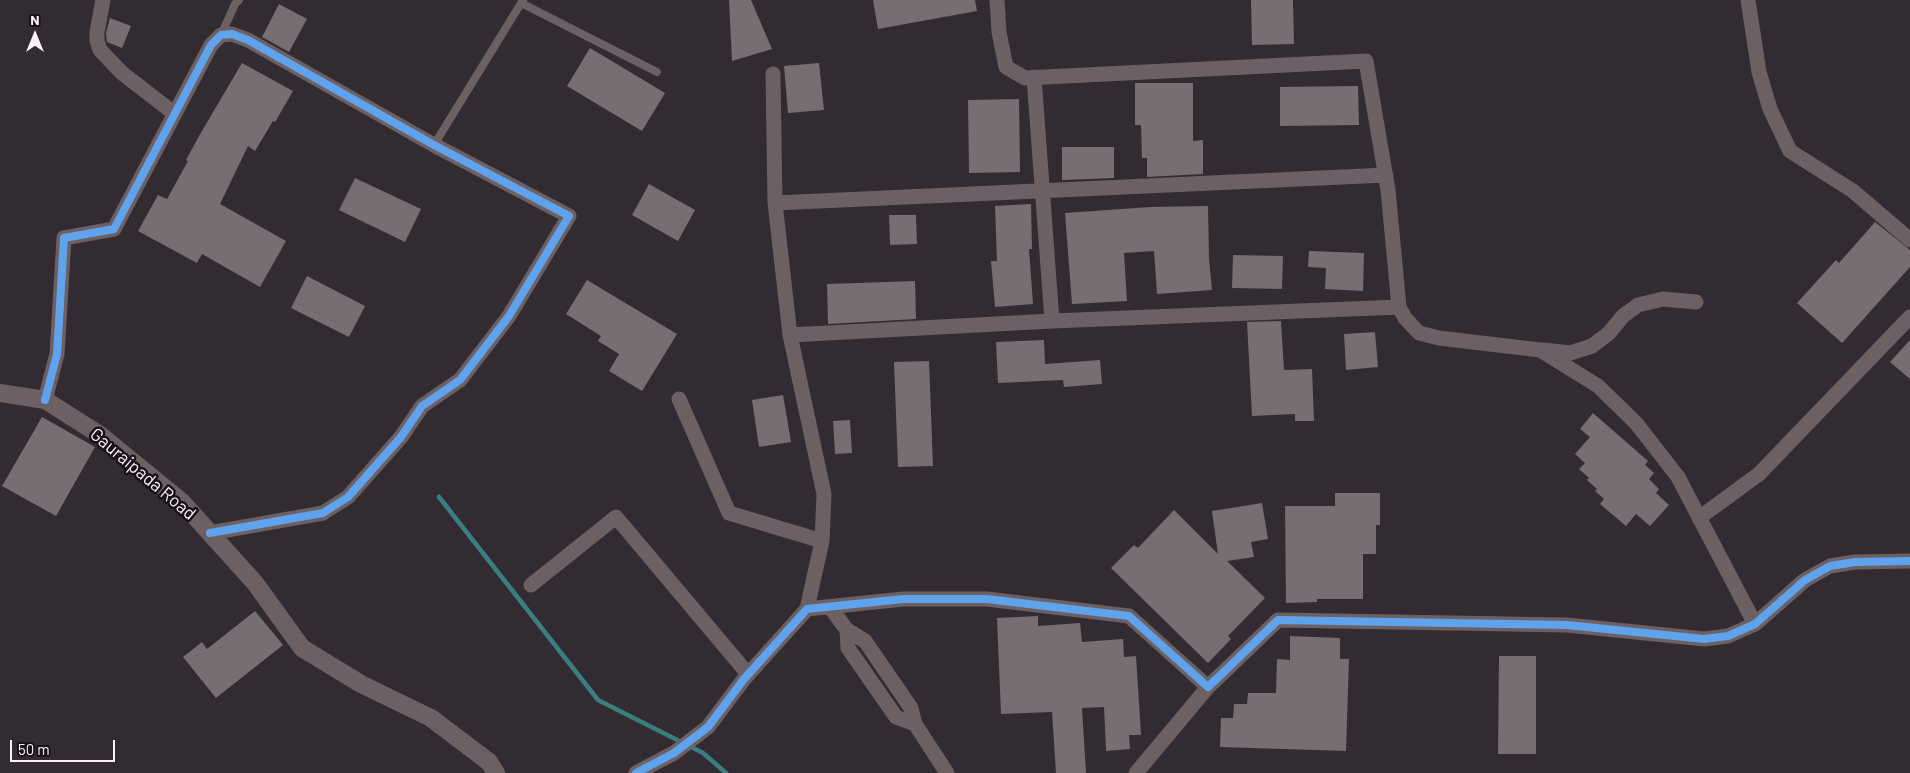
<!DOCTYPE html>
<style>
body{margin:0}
#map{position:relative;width:1910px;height:773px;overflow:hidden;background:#322b32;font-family:Barlow,sans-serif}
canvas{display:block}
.north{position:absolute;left:10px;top:10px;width:50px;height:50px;-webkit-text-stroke:4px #191319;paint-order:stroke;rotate:0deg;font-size:14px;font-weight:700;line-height:20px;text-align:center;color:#faf1fa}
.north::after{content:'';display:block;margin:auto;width:18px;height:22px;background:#faf1fa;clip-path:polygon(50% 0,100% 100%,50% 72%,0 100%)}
.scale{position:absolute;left:10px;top:740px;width:105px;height:22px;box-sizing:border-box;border:2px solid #faf1fa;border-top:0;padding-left:6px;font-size:15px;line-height:18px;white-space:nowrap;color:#faf1fa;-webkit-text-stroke:4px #191319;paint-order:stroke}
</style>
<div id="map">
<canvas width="1910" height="773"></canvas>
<div class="north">N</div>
<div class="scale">50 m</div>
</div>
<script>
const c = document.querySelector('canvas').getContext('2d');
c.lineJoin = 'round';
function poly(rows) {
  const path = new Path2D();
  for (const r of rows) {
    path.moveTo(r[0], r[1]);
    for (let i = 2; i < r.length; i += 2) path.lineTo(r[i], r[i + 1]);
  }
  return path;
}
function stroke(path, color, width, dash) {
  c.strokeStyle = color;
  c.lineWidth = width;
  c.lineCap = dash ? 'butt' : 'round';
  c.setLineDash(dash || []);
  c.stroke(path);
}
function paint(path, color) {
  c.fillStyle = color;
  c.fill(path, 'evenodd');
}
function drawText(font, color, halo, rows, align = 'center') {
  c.font = font + ' Barlow,sans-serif';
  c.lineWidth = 5;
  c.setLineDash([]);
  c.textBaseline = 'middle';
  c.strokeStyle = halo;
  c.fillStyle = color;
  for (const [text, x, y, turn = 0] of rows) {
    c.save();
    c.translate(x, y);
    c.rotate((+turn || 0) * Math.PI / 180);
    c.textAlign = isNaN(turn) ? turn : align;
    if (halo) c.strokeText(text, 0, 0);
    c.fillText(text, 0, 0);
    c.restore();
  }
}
stroke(poly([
 [439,497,598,700,703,753,726,773]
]), '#3a7e80', 4.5);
paint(poly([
 [729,0,751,0,772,49,732,61],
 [873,0,975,0,977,11,878,29],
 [1251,0,1293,0,1294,44,1252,45],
 [279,4,307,19,289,52,262,37],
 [110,18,131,26,122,48,107,42,106,33],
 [590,48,665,93,642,131,567,86],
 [242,63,293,91,275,122,273,121,255,151,248,146,220,204,286,241,260,287,202,254,197,263,138,231,158,195,167,199,188,161,186,160,199,136],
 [819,63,824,110,788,113,784,66],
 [1135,83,1193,83,1193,141,1203,140,1203,174,1147,177,1147,158,1142,158,1141,125,1135,125],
 [1358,86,1359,125,1280,126,1280,87],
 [1019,99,1020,172,969,173,968,100],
 [1062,147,1114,147,1114,178,1062,180],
 [355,178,421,209,405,242,339,210],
 [649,184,695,210,678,241,632,215],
 [1031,204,1032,249,1029,249,1033,304,995,307,991,261,997,261,995,206],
 [1208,206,1209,259,1212,290,1157,294,1154,251,1124,253,1127,301,1072,304,1065,213,1150,207],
 [889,215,916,215,917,244,890,245],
 [1875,222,1910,250,1910,267,1842,343,1797,303,1836,260,1839,263],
 [1309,251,1364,253,1363,291,1325,289,1326,268,1308,267],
 [1233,255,1283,256,1282,289,1232,288],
 [307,276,365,306,349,337,291,308],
 [587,280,677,334,642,391,609,371,619,354,598,341,601,336,566,314],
 [915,281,916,319,828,324,827,284],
 [1281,321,1284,370,1312,369,1314,421,1295,421,1295,414,1252,416,1247,322],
 [1375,332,1378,367,1346,370,1344,334],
 [1044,340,1045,364,1100,360,1102,384,1064,387,1063,380,998,383,996,342],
 [1910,340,1910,379,1890,362],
 [929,361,933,466,898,467,894,362],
 [783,395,791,442,759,447,752,400],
 [1593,413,1648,461,1645,465,1654,473,1649,479,1659,489,1656,493,1669,505,1650,526,1636,514,1626,526,1600,504,1604,499,1595,491,1597,489,1587,480,1589,478,1579,469,1585,463,1575,454,1590,437,1580,429],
 [42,417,95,447,56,516,2,486],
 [850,420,852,453,835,454,833,421],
 [1335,493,1380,493,1380,525,1376,525,1376,554,1363,554,1363,599,1317,599,1317,602,1286,603,1285,506,1335,506],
 [1262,503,1268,539,1251,542,1254,557,1227,561,1265,598,1228,636,1231,639,1208,663,1111,568,1134,545,1138,548,1174,510,1218,554,1212,511],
 [255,611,283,645,216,698,183,657,202,642,207,649],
 [1038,616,1038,626,1080,623,1082,642,1123,639,1124,657,1136,656,1141,735,1129,735,1130,749,1106,751,1104,707,1082,708,1086,773,1056,773,1052,712,1001,714,997,618],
 [1290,636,1340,638,1340,659,1349,659,1346,751,1220,747,1221,718,1233,718,1234,704,1247,704,1248,693,1276,693,1277,659,1290,660],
 [1499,656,1536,656,1536,754,1498,754]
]), '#766e71');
stroke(poly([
 [521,3,657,72],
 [221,35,235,4,239,0],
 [434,145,523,0]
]), '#6c6062', 8);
stroke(poly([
 [103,0,97,32,97,41,100,50,122,73,175,114],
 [997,0,999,32,1006,67,1025,78,1366,61,1388,190,1399,307,1405,318,1419,333,1439,338,1540,350,1598,386,1636,423,1678,477,1755,624],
 [1748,0,1759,72,1770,109,1790,151,1853,191,1910,240],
 [773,74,775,203],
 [1034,77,1052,321],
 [790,335,1052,321,1399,307],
 [1544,350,1570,353,1592,346,1609,333,1623,316,1638,305,1663,299,1696,302],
 [679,399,729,513,822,541],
 [45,400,57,354,64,238,114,229,211,45,221,35,232,34,248,40,434,145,569,216,509,316,460,380,422,406,401,437,348,497,323,513,210,533],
 [1699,518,1759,474,1910,317],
 [531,585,616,517,748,674],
 [830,607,847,630,848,648,896,717,915,724,947,773],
 [807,609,822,541,824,494,790,335,775,203,1386,175],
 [847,630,865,641,911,708,915,724],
 [636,773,674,753,708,727,744,679,807,609,903,599,987,599,1129,616,1208,687,1278,620,1567,625,1704,639,1728,636,1755,624,1805,580,1830,566,1855,562,1910,561],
 [1136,773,1208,687]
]), '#6c6062', 15);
stroke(poly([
 [0,393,45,400,100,435,182,502,255,583,302,648,361,684,431,718,489,762,496,773]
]), '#6c6062', 18);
stroke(poly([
 [45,400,57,354,64,238,114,229,211,45,221,35,232,34,248,40,434,145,569,216,509,316,460,380,422,406,401,437,348,497,323,513,210,533],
 [636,773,674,753,708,727,744,679,807,609,903,599,987,599,1129,616,1208,687,1278,620,1567,625,1704,639,1728,636,1755,624,1805,580,1830,566,1855,562,1910,561]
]), '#60a3ed', 8);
drawText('18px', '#faf1fa', '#191319', [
 ["Gauraipada Road",143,474,40]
]);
</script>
